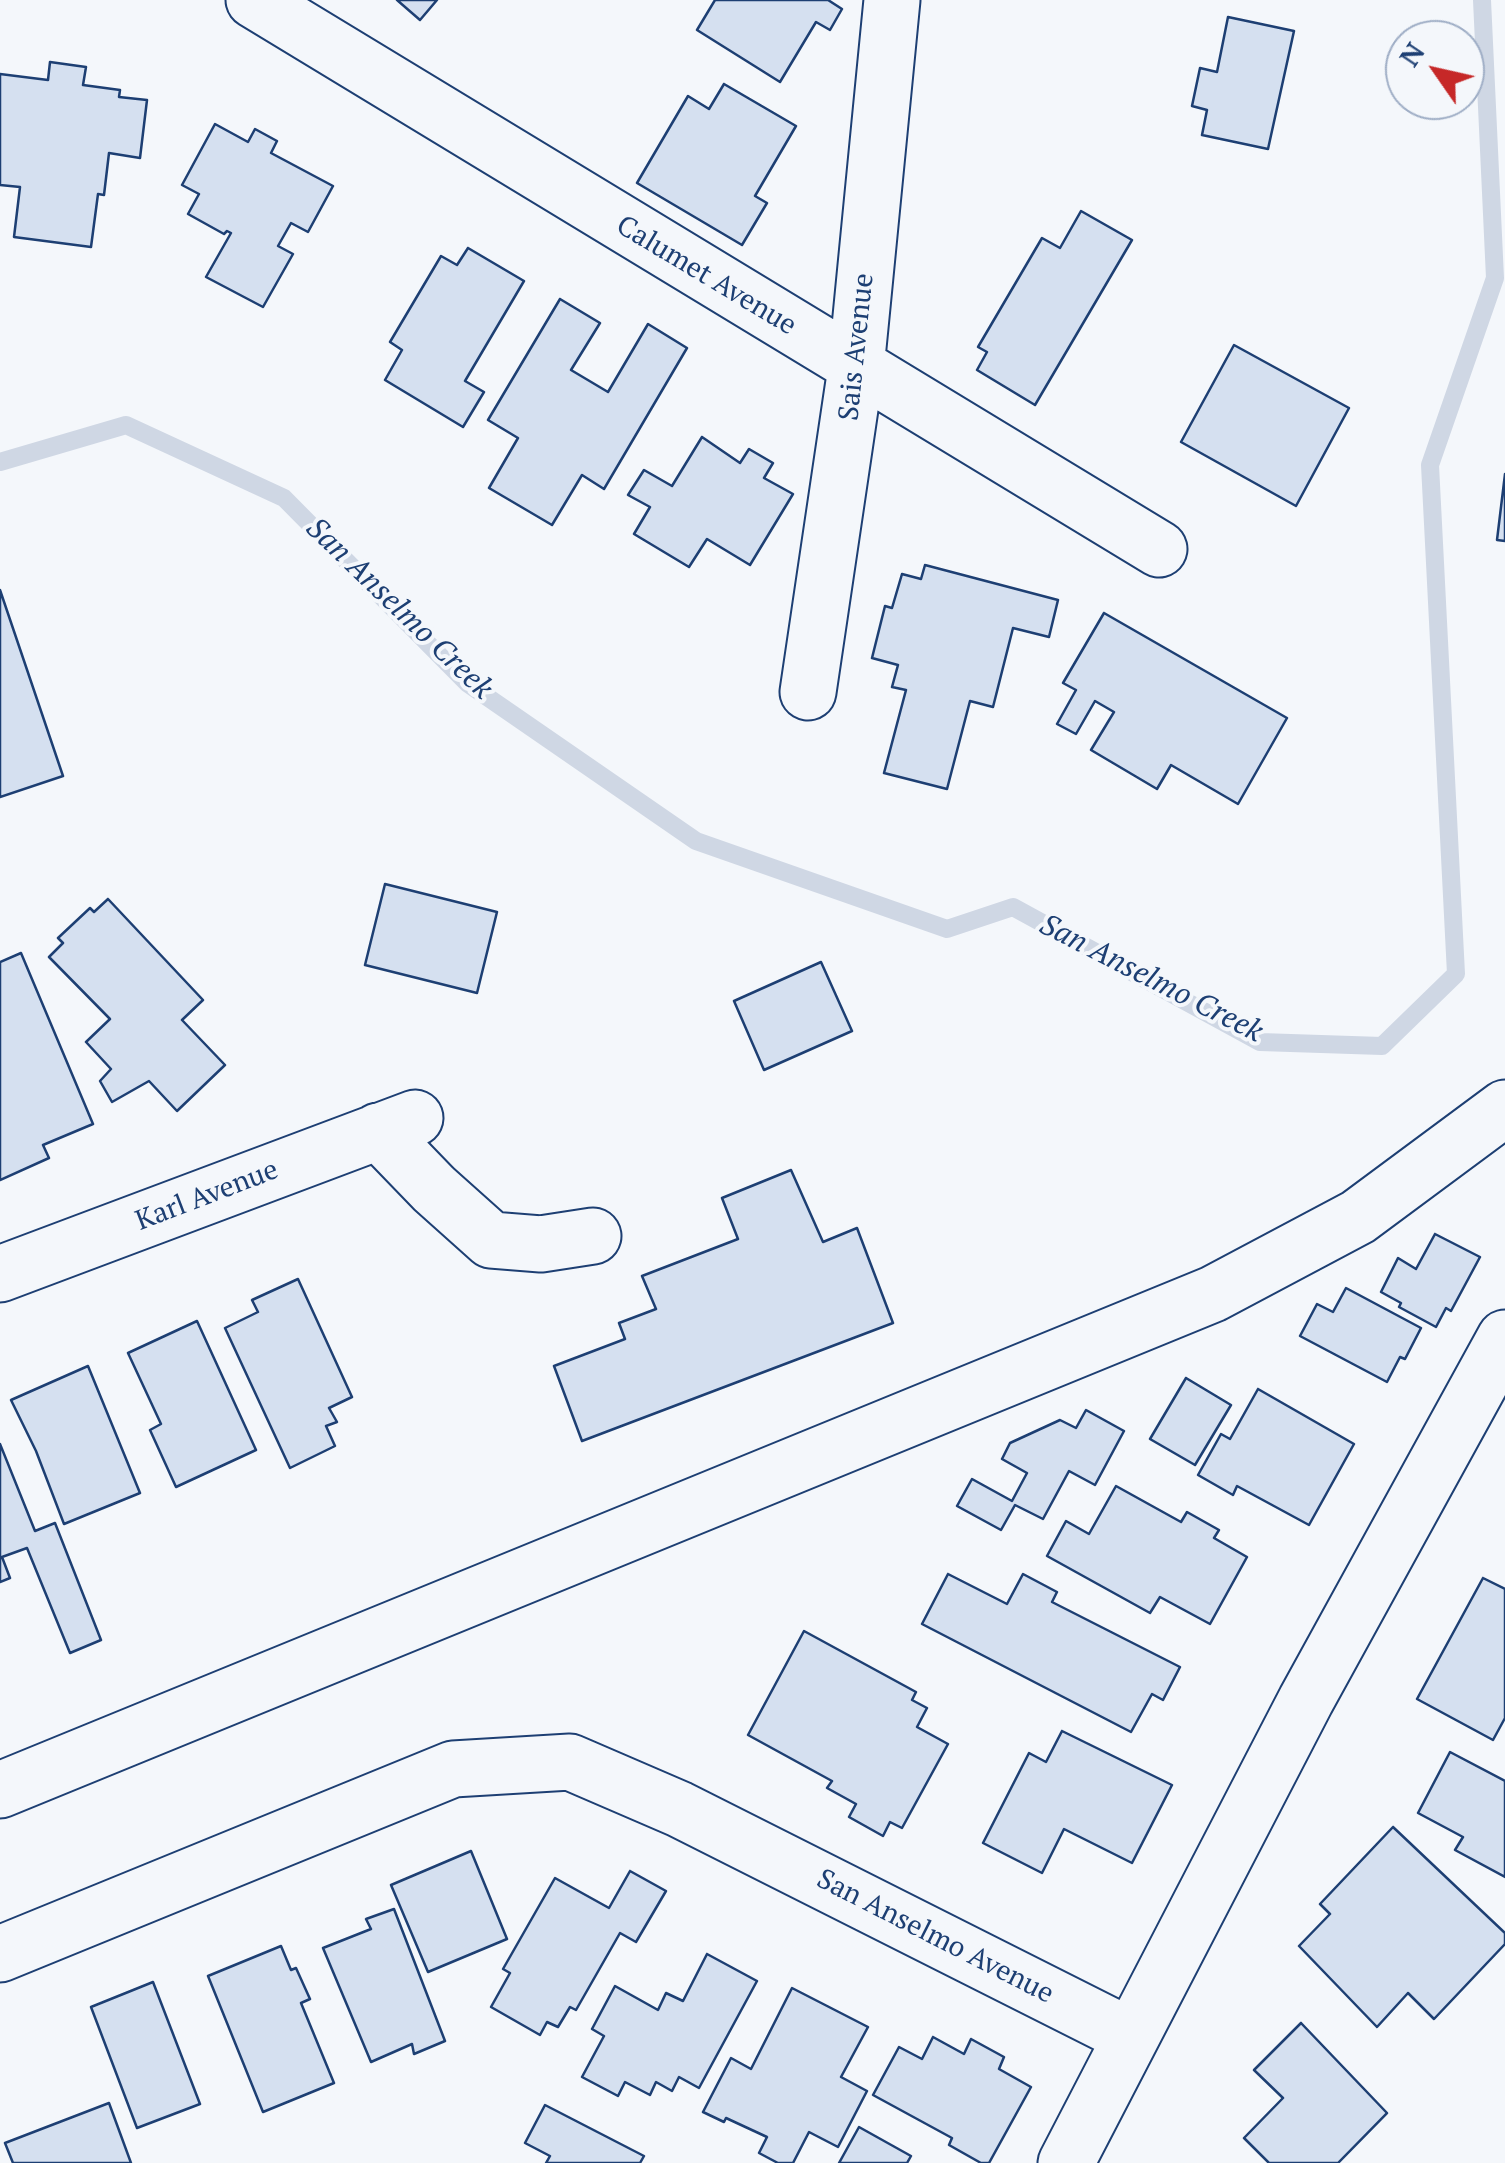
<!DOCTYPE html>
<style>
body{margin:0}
#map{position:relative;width:1505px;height:2163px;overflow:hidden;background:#f4f7fb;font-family:"PT Serif",serif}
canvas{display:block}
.north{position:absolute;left:1385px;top:20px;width:100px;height:100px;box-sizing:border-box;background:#f4f7fb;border:2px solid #9eadc5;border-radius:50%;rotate:304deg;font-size:28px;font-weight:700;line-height:40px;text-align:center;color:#1d3f73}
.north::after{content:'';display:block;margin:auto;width:35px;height:45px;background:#c62828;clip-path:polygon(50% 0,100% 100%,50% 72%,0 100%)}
</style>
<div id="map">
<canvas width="1505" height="2163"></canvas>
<div class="north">N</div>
</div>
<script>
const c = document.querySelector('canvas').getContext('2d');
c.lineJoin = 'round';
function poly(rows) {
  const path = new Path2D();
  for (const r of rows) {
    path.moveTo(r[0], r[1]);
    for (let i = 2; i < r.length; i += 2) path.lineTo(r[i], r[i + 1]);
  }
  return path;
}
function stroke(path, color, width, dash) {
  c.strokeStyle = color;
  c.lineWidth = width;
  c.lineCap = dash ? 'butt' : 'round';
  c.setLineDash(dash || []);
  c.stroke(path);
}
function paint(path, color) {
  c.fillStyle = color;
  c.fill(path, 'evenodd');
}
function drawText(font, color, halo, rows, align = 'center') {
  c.font = font + ' "PT Serif",serif';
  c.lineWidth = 8;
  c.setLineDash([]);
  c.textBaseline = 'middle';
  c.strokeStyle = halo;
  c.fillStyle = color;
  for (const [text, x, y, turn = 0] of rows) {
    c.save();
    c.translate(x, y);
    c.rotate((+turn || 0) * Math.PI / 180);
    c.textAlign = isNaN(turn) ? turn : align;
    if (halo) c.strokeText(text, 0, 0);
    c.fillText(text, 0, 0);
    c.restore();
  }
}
stroke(poly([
 [0,462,126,425,284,498,467,683,696,841,947,929,1013,907,1260,1042,1382,1046,1456,974,1430,465,1495,278,1482,0]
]), '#cfd7e4', 18);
const building = poly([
 [397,0,437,0,420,20,397,0],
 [715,0,828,0,842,9,830,30,816,22,780,82,697,30,715,0],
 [1228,17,1294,31,1268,149,1202,135,1207,110,1192,106,1200,68,1217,72,1228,17],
 [50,62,86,67,83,85,120,90,119,97,147,100,140,158,109,153,104,195,98,194,91,247,14,237,20,187,0,185,0,74,48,80,50,62],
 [724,84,796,126,755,196,767,203,742,245,637,183,688,96,709,109,724,84],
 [215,124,248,142,255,129,277,141,271,153,333,186,308,232,291,223,278,246,293,254,263,307,206,277,231,233,227,231,224,234,188,214,199,194,182,185,215,124],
 [1081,211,1132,240,1035,405,977,370,987,352,978,347,1042,238,1060,248,1081,211],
 [468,248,524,281,465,381,484,392,463,427,385,380,402,350,390,342,441,256,457,265,468,248],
 [560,299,600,323,571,370,608,392,648,324,687,348,604,489,582,475,552,525,489,488,518,438,488,420,560,299],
 [1234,345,1349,408,1296,506,1181,442,1234,345],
 [702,437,740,463,749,449,773,463,764,478,793,494,750,565,707,539,689,567,634,534,650,507,628,495,644,470,672,486,702,437],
 [1505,474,1505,541,1497,540,1505,474],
 [925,565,1058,600,1049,637,1013,628,993,707,970,701,947,789,884,773,906,690,892,687,898,665,872,658,885,606,892,608,902,574,921,579,925,565],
 [0,590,63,776,0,797,0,590],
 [1104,613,1287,718,1238,804,1171,765,1157,789,1091,750,1114,712,1095,701,1076,734,1057,724,1076,690,1063,683,1104,613],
 [385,884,497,912,477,993,365,965,385,884],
 [108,899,203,1000,182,1020,225,1065,177,1111,149,1081,112,1102,100,1081,111,1069,86,1042,110,1019,49,957,63,943,58,938,90,908,94,912,108,899],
 [21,953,93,1124,43,1145,49,1158,0,1180,0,962,21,953],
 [821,962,852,1031,764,1070,734,1001,821,962],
 [791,1170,823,1242,857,1228,893,1323,582,1441,554,1366,625,1339,619,1323,656,1309,642,1276,738,1239,722,1198,791,1170],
 [1435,1234,1480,1257,1451,1311,1446,1308,1436,1327,1399,1307,1401,1303,1381,1292,1398,1258,1416,1269,1435,1234],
 [298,1279,352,1397,329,1408,337,1422,326,1426,335,1446,290,1468,225,1328,258,1312,252,1300,298,1279],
 [1346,1288,1421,1328,1405,1359,1400,1357,1387,1382,1300,1336,1317,1304,1333,1312,1346,1288],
 [197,1321,256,1450,176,1487,150,1430,161,1424,128,1353,197,1321],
 [88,1366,140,1493,64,1524,36,1451,11,1400,88,1366],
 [1186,1378,1231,1405,1195,1465,1150,1439,1186,1378],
 [1258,1389,1354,1444,1309,1525,1237,1486,1233,1495,1198,1475,1221,1434,1230,1439,1258,1389],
 [1086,1410,1124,1431,1095,1485,1069,1471,1043,1519,1015,1505,1001,1530,957,1506,972,1479,1012,1501,1027,1473,1002,1459,1010,1443,1060,1420,1076,1428,1086,1410],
 [0,1444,35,1531,55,1523,101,1640,70,1653,27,1548,2,1557,10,1578,0,1582,0,1444],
 [1116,1486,1181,1522,1187,1512,1219,1530,1214,1538,1247,1557,1210,1624,1160,1597,1150,1613,1047,1556,1066,1521,1089,1534,1116,1486],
 [948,1574,1007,1604,1023,1574,1057,1592,1052,1602,1180,1667,1163,1700,1152,1694,1131,1732,922,1624,948,1574],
 [1483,1578,1505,1589,1505,1718,1493,1740,1417,1699,1483,1578],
 [804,1631,916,1692,912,1700,927,1708,917,1727,948,1744,902,1828,890,1822,883,1836,849,1817,856,1804,827,1788,832,1781,748,1735,804,1631],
 [1062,1731,1172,1785,1132,1863,1064,1829,1042,1873,983,1843,1029,1753,1046,1762,1062,1731],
 [1450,1752,1505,1781,1505,1877,1455,1850,1463,1837,1418,1813,1450,1752],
 [1393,1827,1505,1933,1505,1944,1434,2019,1408,1993,1377,2027,1299,1946,1330,1914,1320,1904,1393,1827],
 [471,1851,507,1939,428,1972,391,1885,471,1851],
 [630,1871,666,1891,636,1942,620,1933,576,2010,570,2007,558,2027,547,2022,540,2035,491,2007,510,1973,503,1969,555,1878,609,1908,630,1871],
 [394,1909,445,2041,414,2054,412,2044,371,2062,323,1948,371,1929,366,1919,394,1909],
 [281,1946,291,1970,296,1968,310,1999,301,2003,334,2083,263,2112,208,1976,281,1946],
 [707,1954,757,1981,699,2088,679,2077,672,2091,656,2082,650,2095,625,2082,618,2096,582,2077,604,2036,592,2029,615,1986,658,2010,666,1993,683,2001,707,1954],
 [153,1982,200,2104,137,2128,91,2007,153,1982],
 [792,1988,868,2027,841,2077,867,2091,838,2147,809,2132,793,2163,778,2163,759,2153,767,2137,726,2118,724,2122,703,2112,731,2058,751,2069,792,1988],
 [1301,2023,1387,2113,1338,2163,1269,2163,1244,2138,1283,2098,1254,2070,1301,2023],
 [933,2037,964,2054,971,2039,1004,2057,999,2069,1031,2087,989,2163,981,2163,949,2145,952,2138,873,2095,899,2047,922,2059,933,2037],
 [109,2103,131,2163,13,2163,5,2143,109,2103],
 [545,2105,644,2156,640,2163,546,2163,550,2156,525,2143,545,2105],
 [859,2127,911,2156,907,2163,839,2163,859,2127]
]);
paint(building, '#d5e0f0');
stroke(building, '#1d3f73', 2.5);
const minor = poly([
 [254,0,1159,549],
 [808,692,856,368,892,0],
 [378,1131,434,1189,491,1240,541,1244,593,1236],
 [0,1274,415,1118],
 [0,1954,453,1769,570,1762,679,1809,1130,2036],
 [1066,2163,1306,1700,1505,1338]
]);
const major = poly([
 [0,1790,1213,1294,1358,1217,1505,1108]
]);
stroke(minor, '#1d3f73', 59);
stroke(major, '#1d3f73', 59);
stroke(minor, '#f4f7fb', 55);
stroke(major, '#f4f7fb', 55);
drawText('28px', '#1d3f73', '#f4f7fb', [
 ["Calumet Avenue",706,276,31],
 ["Sais Avenue",857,347,-84],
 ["Karl Avenue",207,1196,-21],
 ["San Anselmo Avenue",935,1937,27]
]);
drawText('italic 30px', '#1d3f73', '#f4f7fb', [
 ["San Anselmo Creek",399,609,44],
 ["San Anselmo Creek",1151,979,27]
]);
</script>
